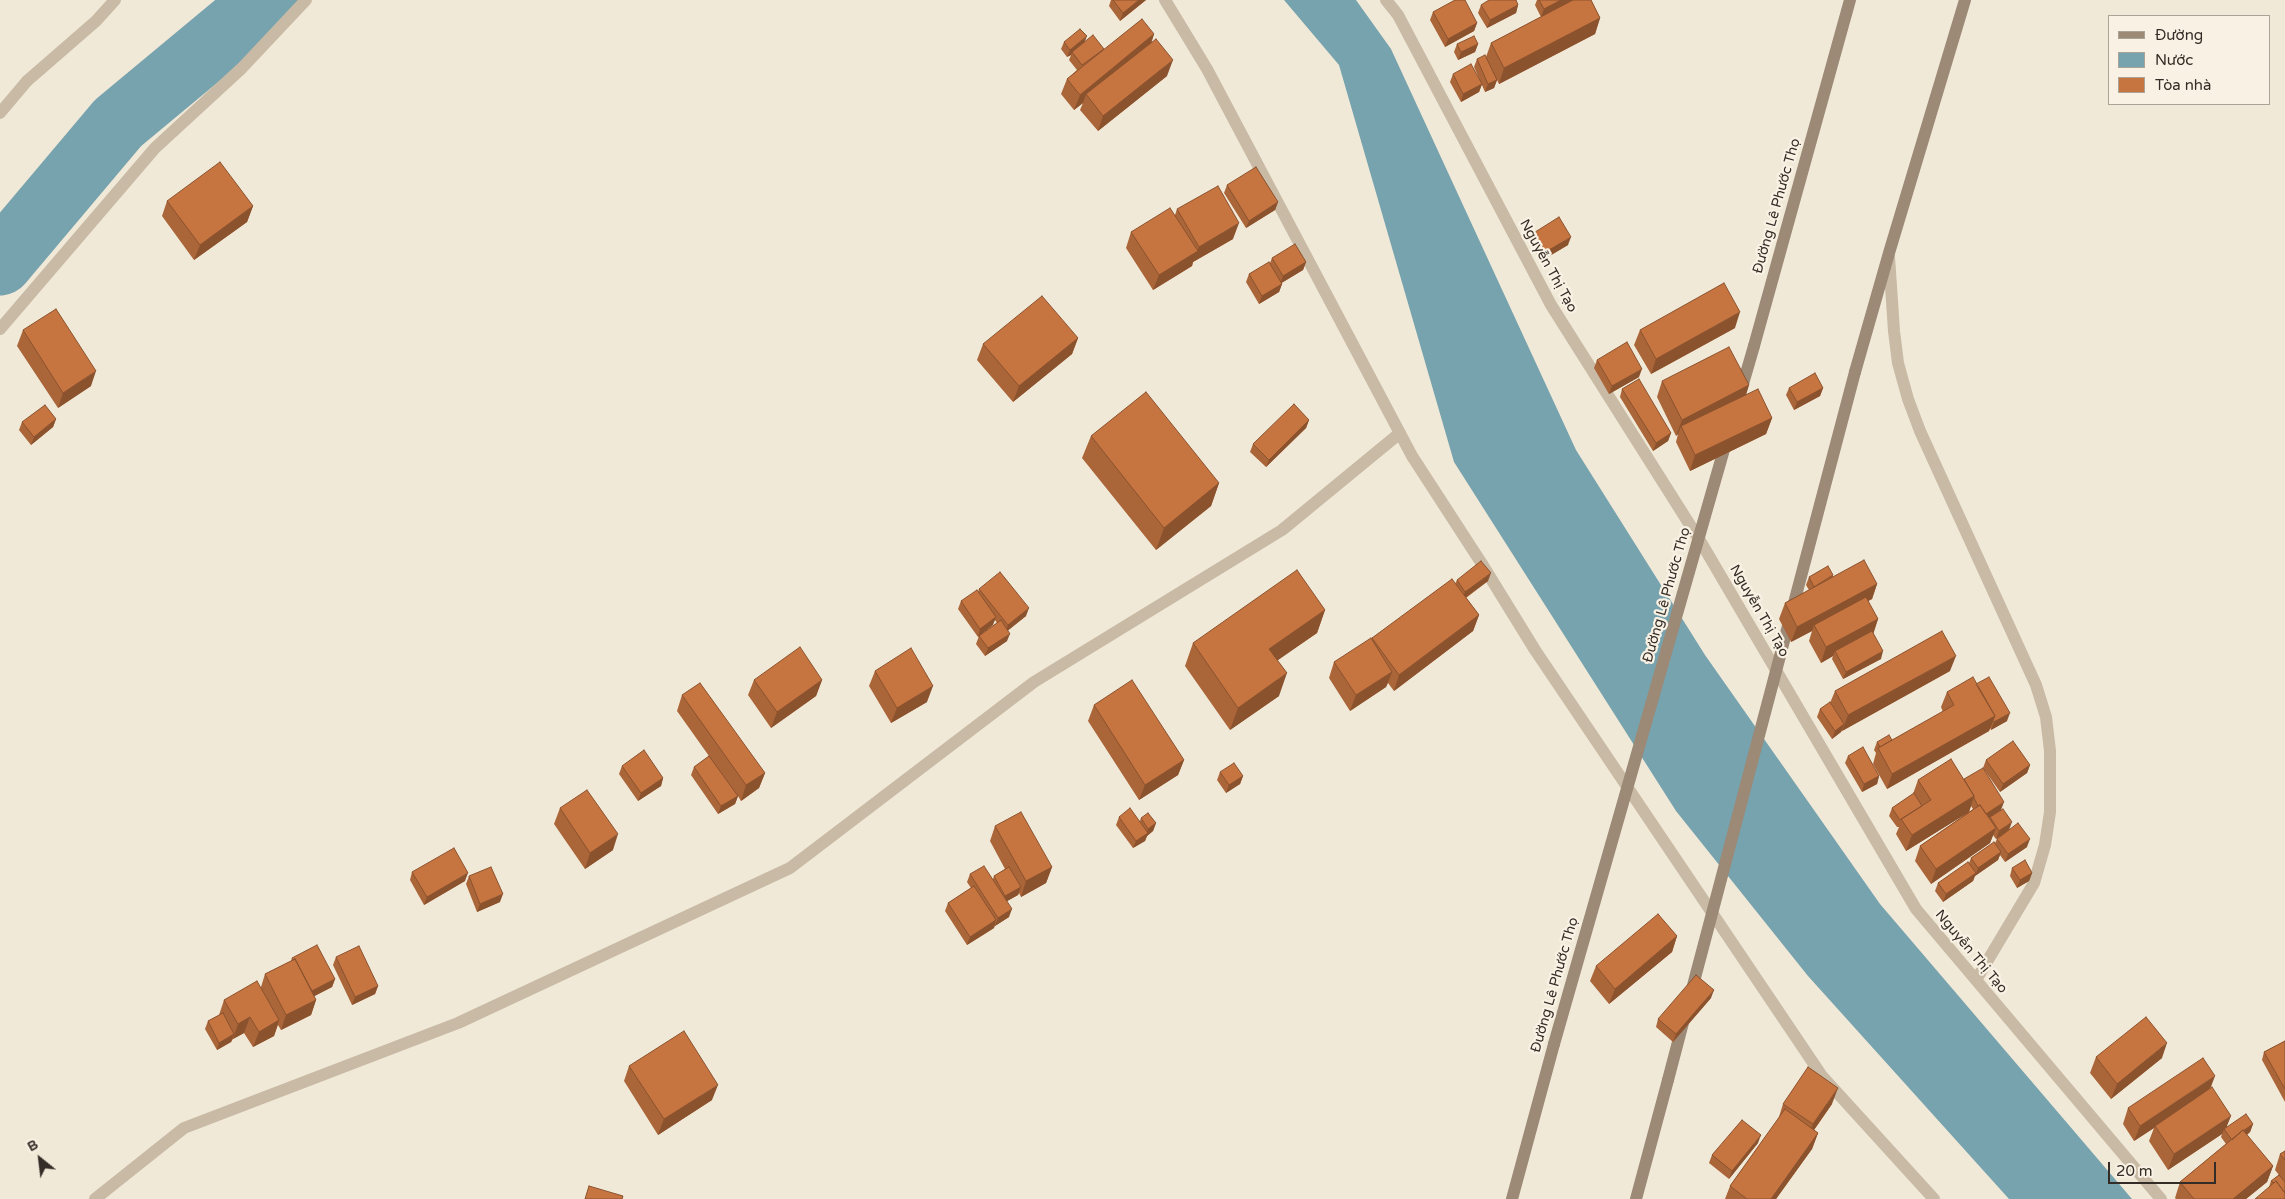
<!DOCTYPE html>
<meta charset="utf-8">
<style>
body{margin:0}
#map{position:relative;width:2285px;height:1199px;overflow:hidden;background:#f1e9d8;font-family:"Varela Round",sans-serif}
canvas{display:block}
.legend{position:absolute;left:2108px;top:15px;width:162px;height:90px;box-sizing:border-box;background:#f9f2e4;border:1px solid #aaa398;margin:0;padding:6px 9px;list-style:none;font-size:15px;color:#342c26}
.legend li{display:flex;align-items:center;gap:10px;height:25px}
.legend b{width:25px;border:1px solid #aaa398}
.north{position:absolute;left:15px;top:1134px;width:50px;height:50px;-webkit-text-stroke:4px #f9f2e4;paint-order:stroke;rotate:331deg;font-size:14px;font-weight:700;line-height:20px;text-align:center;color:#342c26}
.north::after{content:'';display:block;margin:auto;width:18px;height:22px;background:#342c26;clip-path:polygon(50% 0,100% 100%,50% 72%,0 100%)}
.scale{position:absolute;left:2108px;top:1162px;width:108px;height:22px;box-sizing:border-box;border:2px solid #342c26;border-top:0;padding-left:6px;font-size:15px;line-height:18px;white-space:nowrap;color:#342c26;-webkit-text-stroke:4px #f9f2e4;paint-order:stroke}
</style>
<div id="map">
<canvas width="2285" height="1199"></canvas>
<ul class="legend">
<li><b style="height:6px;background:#9c8976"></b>Đường</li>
<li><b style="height:14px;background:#77a3ae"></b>Nước</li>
<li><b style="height:14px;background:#c67541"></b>Tòa nhà</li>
</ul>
<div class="north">B</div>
<div class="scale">20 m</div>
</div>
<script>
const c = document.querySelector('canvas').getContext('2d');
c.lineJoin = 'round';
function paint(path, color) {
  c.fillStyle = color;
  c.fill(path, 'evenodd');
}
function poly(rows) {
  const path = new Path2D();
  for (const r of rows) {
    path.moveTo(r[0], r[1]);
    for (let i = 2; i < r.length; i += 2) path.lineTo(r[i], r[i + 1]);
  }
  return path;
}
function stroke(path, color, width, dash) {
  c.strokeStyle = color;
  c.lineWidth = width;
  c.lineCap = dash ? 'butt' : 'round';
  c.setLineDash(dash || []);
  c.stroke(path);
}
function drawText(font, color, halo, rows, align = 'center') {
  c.font = font + ' "Varela Round",sans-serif';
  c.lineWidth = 4.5;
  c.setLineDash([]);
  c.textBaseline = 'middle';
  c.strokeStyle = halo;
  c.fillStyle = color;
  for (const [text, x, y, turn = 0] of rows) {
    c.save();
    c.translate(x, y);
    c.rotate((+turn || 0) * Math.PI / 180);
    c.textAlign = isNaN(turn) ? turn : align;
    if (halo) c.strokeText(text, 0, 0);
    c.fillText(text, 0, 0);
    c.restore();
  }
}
paint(poly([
 [1284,0,1356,0,1391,49,1576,450,1705,655,1880,904,2132,1199,2009,1199,1808,976,1676,811,1454,462,1339,65]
]), '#77a3ae');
stroke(poly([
 [0,263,118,123,266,0]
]), '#77a3ae', 65);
stroke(poly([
 [0,113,27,81],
 [1482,564,1535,650,1822,1076,1934,1199]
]), '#c8baa4', 12);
stroke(poly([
 [1165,0,1207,69,1412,456,1482,564],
 [1386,0,1398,15,1551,305,1702,544,1916,909,2161,1199],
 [27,81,96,21,115,0],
 [1889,257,1894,331,1898,363,1908,399,1920,431,2036,685,2046,717,2050,751,2050,812,2045,845,2034,883,1976,980],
 [0,329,155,148,242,68,306,0],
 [95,1199,184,1128,458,1023,790,868,1034,682,1282,530,1400,433]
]), '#c8baa4', 12);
stroke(poly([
 [1754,346,1850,0],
 [1855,372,1889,253,1965,0],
 [1512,1199,1554,1044],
 [1636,1199,1668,1080]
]), '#9c8976', 12);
stroke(poly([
 [1740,394,1754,346],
 [1691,993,1855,372],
 [1554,1044,1727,439],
 [1668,1080,1684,1019]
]), '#9c8976', 12);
paint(poly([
 [1111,0,1146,0,1120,21,1109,6],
 [1537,0,1591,0,1600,18,1595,34,1499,84,1497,80,1494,88,1485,92,1474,67,1477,59,1486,57,1491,43,1541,17,1535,5],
 [1481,5,1518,5,1516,13,1487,28,1478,13],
 [1433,12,1477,23,1474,31,1445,47,1430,20],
 [1154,34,1151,43,1167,76,1098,131,1080,110,1083,103,1074,110,1061,94,1067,79,1077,70,1069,60,1071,55,1067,57,1061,49,1064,42,1085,42,1104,49],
 [1457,44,1478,44,1475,52,1458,60,1454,52],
 [1453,74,1482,84,1479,92,1461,102,1450,82],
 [1227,185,1278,202,1275,210,1246,228,1224,193],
 [167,201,253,206,247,222,194,260,162,216],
 [1177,209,1233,239,1193,262,1192,266,1153,290,1126,248,1131,232,1175,215],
 [1532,234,1568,245,1541,261,1529,242],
 [1272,258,1306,262,1303,270,1281,283,1282,284,1279,292,1259,304,1246,282,1249,274,1270,263],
 [1735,328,1651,374,1634,345,1640,330],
 [23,330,91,386,58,408,17,346],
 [1078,338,1072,354,1013,402,977,360,983,344],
 [1597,360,1639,377,1609,394,1594,368],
 [1662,381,1746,395,1772,418,1766,434,1690,471,1676,442,1678,434,1676,436,1657,397],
 [1789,388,1823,388,1820,396,1794,410,1786,395],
 [1622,389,1671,433,1668,441,1653,451,1620,397],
 [56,419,53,427,31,445,19,430,22,422],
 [1309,420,1306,428,1266,467,1250,452,1253,444],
 [1091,436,1219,483,1211,506,1156,550,1082,458],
 [1833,575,1833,577,1877,584,1872,599,1868,601,1878,619,1873,633,1881,659,1843,679,1832,659,1833,656,1821,663,1809,641,1812,631,1791,642,1779,619,1785,603,1809,590,1806,585,1809,577],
 [1457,580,1488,581,1466,598,1479,615,1473,631,1394,691,1388,683,1386,687,1350,711,1329,678,1334,662,1372,640,1372,638,1455,584],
 [979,589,1026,616,1008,630,1007,641,985,656,976,644,979,636,997,623,995,620,978,637,958,609,961,601,978,592],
 [1325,610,1317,633,1277,660,1279,696,1230,730,1185,666,1193,643],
 [875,671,927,702,891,723,869,686],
 [1950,671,1842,731,1842,730,1841,732,1832,739,1817,717,1820,709,1830,703,1835,691],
 [754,680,822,680,816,696,771,728,748,695],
 [1976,684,2007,721,1991,730,1990,728,1989,731,1887,789,1873,764,1876,753,1874,750,1877,742,1892,740,1943,712,1941,707,1947,692],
 [682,695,765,773,759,788,741,801,738,796,735,804,718,814,691,775,694,767,709,756,677,711],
 [1094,705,1184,760,1178,775,1139,800,1088,721],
 [1848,756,1879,776,1877,784,1862,792,1845,763],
 [1986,760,2030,765,2027,773,2000,792,1983,768],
 [622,766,663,778,661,786,638,801,619,774],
 [1220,772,1243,776,1240,784,1226,793,1217,780],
 [1964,779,2001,810,1989,818,1990,819,1990,817,2009,830,2027,847,2005,862,2000,855,1998,860,1975,876,1973,881,1943,902,1935,891,1938,883,1969,863,1971,858,1995,843,1997,839,2007,832,1996,839,1993,835,1990,843,1931,884,1915,861,1920,846,1973,809,1971,806,1969,812,1906,851,1896,834,1899,827,1897,827,1889,816,1892,808,1913,794,1918,780],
 [560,808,613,850,585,869,554,824],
 [1119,817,1140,821,1141,818,1156,823,1153,831,1147,836,1145,841,1133,848,1116,825],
 [995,826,1052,867,1046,883,1021,897,1019,893,1018,895,1007,901,1009,917,995,926,995,925,994,928,967,945,945,911,948,903,971,888,967,882,970,874,993,879,994,876,1005,869,990,841],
 [2012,868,2032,873,2029,881,2017,888,2010,876],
 [412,872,465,881,424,905,410,880],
 [469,876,500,902,477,912,466,884],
 [1677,936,1672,952,1609,1004,1590,981,1596,966],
 [336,957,378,986,375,994,352,1005,333,965],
 [292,958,335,979,332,987,314,996,316,1000,311,1015,281,1030,278,1025,274,1036,253,1047,244,1033,233,1039,231,1042,217,1050,205,1029,208,1021,219,1015,224,1000,261,987,265,974,291,961],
 [1711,998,1673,1042,1656,1027,1658,1019],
 [2285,1041,2285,1102,2262,1060,2264,1052],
 [2096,1057,2162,1058,2111,1099,2090,1073],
 [629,1066,712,1100,658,1135,624,1081],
 [2210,1088,2227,1127,2253,1124,2250,1132,2247,1135,2273,1166,2267,1182,2246,1199,2176,1199,2175,1198,2180,1182,2226,1144,2221,1137,2222,1134,2168,1170,2149,1141,2154,1128,2134,1141,2123,1124,2128,1108],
 [1783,1104,1832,1104,1814,1130,1818,1133,1812,1149,1776,1199,1725,1199,1730,1186,1778,1120],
 [1758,1143,1729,1179,1709,1163,1712,1155],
 [2285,1151,2285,1199,2269,1187,2271,1181,2279,1175,2275,1170,2280,1154]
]), '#aa6538');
paint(poly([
 [1139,0,1146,0,1120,21,1123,13],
 [1561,0,1574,0,1541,17,1544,9],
 [1518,5,1516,13,1487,28,1490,20],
 [1600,18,1595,34,1499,84,1504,68],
 [1477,23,1474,31,1445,47,1448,39],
 [1154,34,1149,50,1086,94,1083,103,1074,110,1080,95],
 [1087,36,1084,44,1072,52,1071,55,1067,57,1070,50],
 [1478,44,1475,52,1458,60,1461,52],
 [1173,60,1167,76,1098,131,1103,116],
 [1497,80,1494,88,1485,92,1488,84],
 [1482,84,1479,92,1461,102,1463,94],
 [1278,202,1275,210,1246,228,1249,221],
 [253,206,247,222,194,260,200,245],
 [1239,223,1233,239,1193,262,1192,266,1153,290,1159,275,1197,251,1199,247],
 [1571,237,1568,245,1541,261,1544,253],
 [1306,262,1303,270,1280,284,1283,276],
 [1282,284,1279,292,1259,304,1262,296],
 [1740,312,1735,328,1651,374,1656,359],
 [1078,338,1072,354,1013,402,1019,386],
 [1642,369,1639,377,1609,394,1612,386],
 [96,371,91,386,58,408,63,393],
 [1749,385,1744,401,1681,426,1678,434,1676,436,1682,420],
 [1823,388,1820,396,1794,410,1797,402],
 [1772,418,1766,434,1690,471,1695,455],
 [56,419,53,427,31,445,34,437],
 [1309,420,1306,428,1266,467,1269,460],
 [1671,433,1668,441,1653,451,1656,443],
 [1219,483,1211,506,1156,550,1164,528],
 [1491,573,1488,581,1462,600,1465,592],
 [1877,584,1872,599,1816,629,1814,625,1812,631,1791,642,1797,627],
 [1029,608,1026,616,1005,633,1008,625],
 [1325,610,1317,633,1261,672,1269,649],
 [1479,615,1473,631,1394,691,1399,675],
 [996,617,993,625,978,637,980,629],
 [1878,619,1873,635,1835,651,1833,656,1821,663,1826,647],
 [1010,634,1007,641,985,656,988,648],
 [1883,651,1881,659,1843,679,1846,672],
 [1956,656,1950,671,1842,731,1848,715],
 [1392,672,1386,687,1350,711,1356,695],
 [1287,673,1279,696,1230,730,1238,708],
 [822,680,816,696,771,728,777,712],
 [933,686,927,702,891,723,897,708],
 [2010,713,2007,721,1991,730,1994,722],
 [1995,716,1989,731,1887,789,1892,774],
 [1844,724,1841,732,1832,739,1835,731],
 [1184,760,1178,775,1139,800,1145,785],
 [2030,765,2027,773,2000,792,2003,784],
 [765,773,759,788,741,801,746,785],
 [1243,776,1240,784,1226,793,1229,785],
 [1879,776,1877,784,1862,792,1864,784],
 [663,778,661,786,638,801,641,793],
 [738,796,735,804,718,814,721,806],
 [1974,796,1969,812,1906,851,1912,835],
 [2004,802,2001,810,1982,823,1984,815],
 [2012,822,2009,830,1996,839,1999,831],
 [1156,823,1153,831,1147,836,1145,841,1133,848,1136,841,1146,834,1148,829],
 [1996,828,1990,843,1931,884,1936,869],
 [618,834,613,850,585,869,590,853],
 [2030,839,2027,847,2005,862,2008,854],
 [2001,852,1998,860,1975,876,1978,868],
 [1052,867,1046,883,1021,897,1026,881],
 [468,873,465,881,424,905,427,897],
 [1976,873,1973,881,1943,902,1946,894],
 [2032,873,2029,881,2017,888,2020,880],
 [1021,887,1018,895,1002,904,1005,896],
 [503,894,500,902,477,912,480,904],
 [1012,909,1009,917,995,926,998,918],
 [996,920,994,928,967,945,970,937],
 [1677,936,1672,952,1609,1004,1615,989],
 [335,979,332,987,307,1000,310,992],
 [378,986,375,994,352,1005,355,997],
 [1714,990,1711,998,1673,1042,1676,1034],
 [316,1000,311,1015,281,1030,286,1015],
 [250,1017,244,1033,233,1039,238,1024],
 [279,1020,274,1036,253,1047,259,1032],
 [234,1034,231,1042,217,1050,219,1043],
 [2167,1043,2162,1058,2111,1099,2117,1084],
 [2215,1076,2209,1092,2155,1126,2154,1128,2134,1141,2140,1126],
 [718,1085,712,1100,658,1135,664,1119],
 [1838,1088,1832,1104,1807,1140,1813,1124],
 [2231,1116,2225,1131,2224,1129,2222,1134,2168,1170,2174,1154],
 [2253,1124,2250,1132,2229,1147,2232,1140],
 [1818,1133,1812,1149,1776,1199,1771,1199],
 [1761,1135,1758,1143,1729,1179,1732,1171],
 [2273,1166,2267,1182,2246,1199,2233,1199]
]), '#8b522e');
const building = poly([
 [1113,0,1139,0,1123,13,1113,0],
 [1455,0,1465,0,1477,23,1448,39,1433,12,1455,0],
 [1489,0,1516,0,1518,5,1490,20,1481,5,1489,0],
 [1539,0,1561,0,1544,9,1539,0],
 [1573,0,1591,0,1600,18,1504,68,1491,43,1573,0],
 [1142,19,1154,34,1080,95,1067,79,1142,19],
 [1080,29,1087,36,1070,50,1064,42,1080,29],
 [1093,35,1104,49,1082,65,1072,52,1093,35],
 [1474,36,1478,44,1461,52,1457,44,1474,36],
 [1156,39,1173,60,1103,116,1086,94,1156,39],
 [1485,55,1497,80,1488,84,1477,59,1485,55],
 [1471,64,1482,84,1463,94,1453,74,1471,64],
 [220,162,253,206,200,245,167,201,220,162],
 [1256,167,1278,202,1249,221,1227,185,1256,167],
 [1218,186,1239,223,1199,247,1177,209,1218,186],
 [1170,208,1198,251,1159,275,1131,232,1170,208],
 [1559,217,1571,237,1544,253,1532,234,1559,217],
 [1295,244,1306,262,1283,276,1272,258,1295,244],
 [1269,262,1282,284,1262,296,1249,274,1269,262],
 [1724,283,1740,312,1656,359,1640,330,1724,283],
 [1042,296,1078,338,1019,386,983,344,1042,296],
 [56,309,96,371,63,393,23,330,56,309],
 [1627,342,1642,369,1612,386,1597,360,1627,342],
 [1729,347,1749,385,1682,420,1662,381,1729,347],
 [1815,373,1823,388,1797,402,1789,388,1815,373],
 [1639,379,1671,433,1656,443,1622,389,1639,379],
 [1758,389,1772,418,1695,455,1681,426,1758,389],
 [1146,392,1219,483,1164,528,1091,436,1146,392],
 [1294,404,1309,420,1269,460,1253,444,1294,404],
 [45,405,56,419,34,437,22,422,45,405],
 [1864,560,1877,584,1797,627,1785,603,1864,560],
 [1481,561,1491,573,1465,592,1457,580,1481,561],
 [1828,566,1833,575,1814,587,1809,577,1828,566],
 [1297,570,1325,610,1269,649,1287,673,1238,708,1193,643,1297,570],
 [1000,572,1029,608,1008,625,979,589,1000,572],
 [1452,579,1479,615,1399,675,1372,638,1452,579],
 [977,590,996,617,980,629,961,601,977,590],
 [1866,597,1878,619,1826,647,1814,625,1866,597],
 [1001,620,1010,634,988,648,979,636,1001,620],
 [1872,631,1883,651,1846,672,1835,651,1872,631],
 [1942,631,1956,656,1848,715,1835,691,1942,631],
 [1371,638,1392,672,1356,695,1334,662,1371,638],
 [800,647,822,680,777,712,754,680,800,647],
 [911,648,933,686,897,708,875,671,911,648],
 [1973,677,1995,716,1892,774,1878,748,1954,705,1947,692,1973,677],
 [1989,677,2010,713,1994,722,1993,720,1995,716,1976,684,1989,677],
 [1132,680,1184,760,1145,785,1094,705,1132,680],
 [700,683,765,773,746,785,682,695,700,683],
 [1830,702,1844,724,1835,731,1820,709,1830,702],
 [1889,735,1892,740,1880,747,1877,742,1889,735],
 [2013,741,2030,765,2003,784,1986,760,2013,741],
 [1863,747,1879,776,1864,784,1848,756,1863,747],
 [644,750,663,778,641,793,622,766,644,750],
 [709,756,738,796,721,806,694,767,709,756],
 [1951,759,1974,796,1912,835,1901,819,1931,800,1918,780,1951,759],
 [1234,763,1243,776,1229,785,1220,772,1234,763],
 [1983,768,2004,802,1986,814,1980,805,1978,806,1974,798,1974,796,1964,779,1983,768],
 [587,790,618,834,590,853,560,808,587,790],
 [1914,793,1922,806,1900,820,1892,808,1914,793],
 [1980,805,1996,828,1936,869,1920,846,1980,805],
 [1130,808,1148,833,1136,841,1119,817,1130,808],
 [2003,809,2012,822,1999,831,1990,817,2003,809],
 [1021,812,1052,867,1026,881,995,826,1021,812],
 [1148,813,1156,823,1148,829,1141,818,1148,813],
 [2018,823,2030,839,2008,854,1997,839,2018,823],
 [1994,842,2001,852,1978,868,1971,858,1994,842],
 [454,848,468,873,427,897,412,872,454,848],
 [2025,860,2032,873,2020,880,2012,868,2025,860],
 [1968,862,1976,873,1946,894,1938,883,1968,862],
 [984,866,1012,909,998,918,970,874,984,866],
 [491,867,503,894,480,904,469,876,491,867],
 [1009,867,1021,887,1005,896,994,876,1009,867],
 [974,886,996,920,970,937,948,903,974,886],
 [1658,914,1677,936,1615,989,1596,966,1658,914],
 [317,945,335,979,312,991,295,959,293,960,292,958,317,945],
 [359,946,378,986,355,997,336,957,359,946],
 [295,959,316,1000,286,1015,265,974,295,959],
 [1696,975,1714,990,1676,1034,1658,1019,1696,975],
 [257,981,279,1020,259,1032,250,1017,238,1024,224,1000,257,981],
 [223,1013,234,1034,219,1043,208,1021,223,1013],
 [2146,1017,2167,1043,2117,1084,2096,1057,2146,1017],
 [684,1031,718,1085,664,1119,629,1066,684,1031],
 [2285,1041,2285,1089,2264,1052,2285,1041],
 [2203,1058,2215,1076,2140,1126,2128,1108,2203,1058],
 [1808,1067,1838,1088,1813,1124,1783,1104,1808,1067],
 [2212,1087,2231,1116,2174,1154,2155,1126,2212,1087],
 [1785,1109,1818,1133,1771,1199,1747,1199,1730,1186,1785,1109],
 [2246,1114,2253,1124,2243,1131,2243,1130,2232,1140,2224,1129,2246,1114],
 [1742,1120,1761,1135,1732,1171,1712,1155,1742,1120],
 [2243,1130,2273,1166,2233,1199,2194,1199,2180,1182,2243,1130],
 [2285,1151,2285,1160,2280,1154,2285,1151],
 [2279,1175,2285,1182,2285,1193,2276,1181,2274,1183,2271,1181,2279,1175],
 [2276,1181,2285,1193,2285,1199,2255,1199,2276,1181],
 [589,1186,623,1196,622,1199,585,1199,589,1186]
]);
paint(building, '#c67541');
stroke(building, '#8b522e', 1);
drawText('14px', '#342c26', '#f9f2e4', [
 ["Đường Lê Phước Thọ",1777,206,-74],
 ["Nguyễn Thị Tạo",1548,266,61],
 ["Đường Lê Phước Thọ",1667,595,-74],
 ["Nguyễn Thị Tạo",1759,611,60],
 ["Nguyễn Thị Tạo",1971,952,50],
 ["Đường Lê Phước Thọ",1555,985,-74]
]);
</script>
